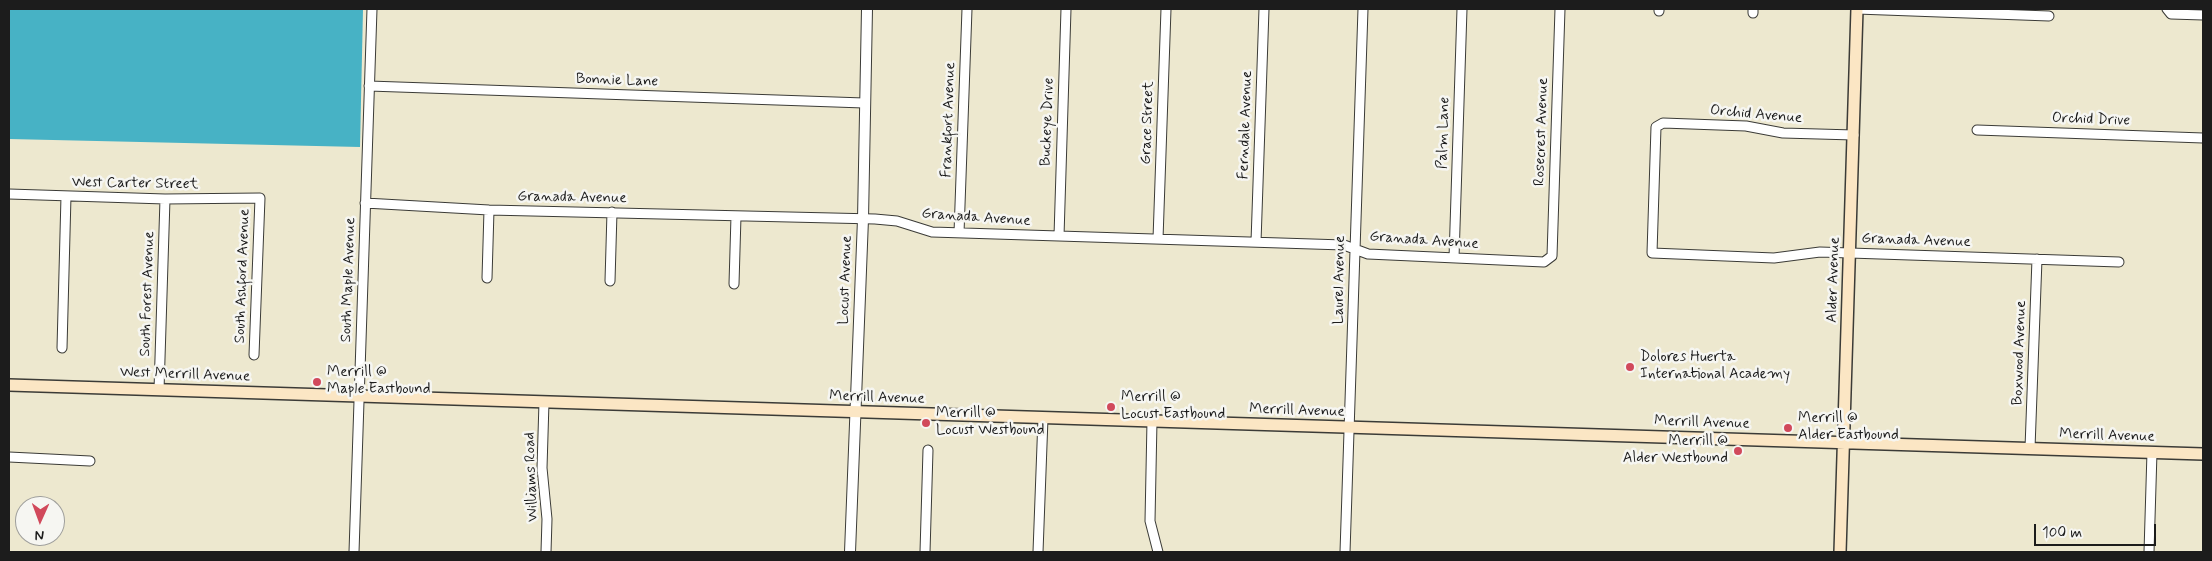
<!DOCTYPE html>
<style>
body{margin:0}
#map{position:relative;width:2212px;height:561px;overflow:hidden;background:#ede8cf;font-family:Mynerve,sans-serif}
canvas{display:block}
.frame{position:absolute;inset:0;border:10px solid #1c1c1c;pointer-events:none}
.north{position:absolute;left:15px;top:496px;width:50px;height:50px;box-sizing:border-box;background:#f6f6f2;border:1px solid #9f9f9c;border-radius:50%;rotate:182deg;font-size:14px;font-weight:700;line-height:20px;text-align:center;color:#1c1c1c}
.north::after{content:'';display:block;margin:auto;width:18px;height:22px;background:#d1495b;clip-path:polygon(50% 0,100% 100%,50% 72%,0 100%)}
.scale{position:absolute;left:2034px;top:524px;width:122px;height:22px;box-sizing:border-box;border:2px solid #1c1c1c;border-top:0;padding-left:6px;font-size:15px;line-height:18px;white-space:nowrap;color:#1c1c1c;-webkit-text-stroke:4px #f6f6f2;paint-order:stroke}
</style>
<div id="map">
<canvas width="2212" height="561"></canvas>
<div class="frame"></div>
<div class="north">N</div>
<div class="scale">100 m</div>
</div>
<script>
const c = document.querySelector('canvas').getContext('2d');
c.lineJoin = 'round';
function paint(path, color) {
  c.fillStyle = color;
  c.fill(path, 'evenodd');
}
function poly(rows) {
  const path = new Path2D();
  for (const r of rows) {
    path.moveTo(r[0], r[1]);
    for (let i = 2; i < r.length; i += 2) path.lineTo(r[i], r[i + 1]);
  }
  return path;
}
function stroke(path, color, width, dash) {
  c.strokeStyle = color;
  c.lineWidth = width;
  c.lineCap = dash ? 'butt' : 'round';
  c.setLineDash(dash || []);
  c.stroke(path);
}
function drawText(font, color, halo, rows, align = 'center') {
  c.font = font + ' Mynerve,sans-serif';
  c.lineWidth = 5;
  c.setLineDash([]);
  c.textBaseline = 'middle';
  c.strokeStyle = halo;
  c.fillStyle = color;
  for (const [text, x, y, turn = 0] of rows) {
    c.save();
    c.translate(x, y);
    c.rotate((+turn || 0) * Math.PI / 180);
    c.textAlign = isNaN(turn) ? turn : align;
    if (halo) c.strokeText(text, 0, 0);
    c.fillText(text, 0, 0);
    c.restore();
  }
}
paint(poly([
 [9,9,363,9,360,147,9,139]
]), '#47b2c5');
const minor = poly([
 [1857,9,2049,16],
 [2167,9,2171,14,2203,15],
 [1659,11,1659,9],
 [1753,13,1753,9],
 [369,86,864,103],
 [1977,130,2203,138],
 [1854,135,1783,133,1746,126,1663,123,1656,127,1652,253,1774,258,1820,252,2119,262],
 [9,194,165,199,260,198,254,355],
 [365,203,489,210,875,219,897,221,932,232,1344,245,1368,254,1544,262,1552,256,1560,9],
 [959,233,967,9],
 [1059,236,1066,9],
 [1158,239,1166,9],
 [1256,242,1264,9],
 [1454,258,1462,9],
 [487,278,489,210],
 [610,281,612,212],
 [734,284,736,216],
 [62,348,66,196],
 [159,390,165,199],
 [544,402,542,468,547,519,546,552],
 [1152,421,1150,521,1158,552],
 [2030,448,2037,259],
 [9,457,90,461],
 [354,552,372,9],
 [925,552,928,450],
 [1038,552,1043,418],
 [1345,552,1363,9],
 [2149,552,2152,452]
]);
const tertiary = poly([
 [850,552,863,219,867,9]
]);
const secondary = poly([
 [9,385,2203,454],
 [1840,552,1857,9]
]);
stroke(minor, '#3b3b37', 11);
stroke(tertiary, '#3b3b37', 12);
stroke(secondary, '#3b3b37', 14);
stroke(minor, '#fff', 9);
stroke(tertiary, '#fff', 10);
stroke(secondary, '#fbe6c4', 11);
for (const [x, y, r, color] of [
 [1630,367,5,"#d1495b"],
 [317,382,5,"#d1495b"],
 [1111,407,5,"#d1495b"],
 [926,423,5,"#d1495b"],
 [1788,428,5,"#d1495b"],
 [1738,451,5,"#d1495b"]
]) {
  const dot = new Path2D();
  dot.arc(x, y, r, 0, 2 * Math.PI);
  c.fillStyle = color;
  c.fill(dot);
  stroke(dot, '#f6f6f2', 2);
}
drawText('15px', '#1c1c1c', '#f6f6f2', [
 ["Bonnie Lane",617,81,2],
 ["Orchid Avenue",1756,115,5],
 ["Frankfort Avenue",949,120,-88],
 ["Orchid Drive",2091,120,2],
 ["Buckeye Drive",1048,122,-88],
 ["Grace Street",1148,123,-88],
 ["Ferndale Avenue",1246,125,-88],
 ["Rosecrest Avenue",1542,132,-88],
 ["Palm Lane",1444,133,-88],
 ["West Carter Street",135,184,1],
 ["Granada Avenue",572,198,1],
 ["Granada Avenue",976,218,4],
 ["Granada Avenue",1424,241,4],
 ["Granada Avenue",1916,241,2],
 ["South Ashford Avenue",243,276,-88],
 ["South Maple Avenue",349,280,-88],
 ["Locust Avenue",846,280,-88],
 ["Laurel Avenue",1340,280,-89],
 ["Alder Avenue",1834,280,-88],
 ["South Forest Avenue",148,294,-88],
 ["Boxwood Avenue",2020,353,-88],
 ["West Merrill Avenue",185,375,2],
 ["Merrill Avenue",877,398,2],
 ["Merrill Avenue",1297,411,2],
 ["Merrill Avenue",1702,423,2],
 ["Merrill Avenue",2107,436,2],
 ["Williams Road",532,477,-92]
]);
drawText('15px', '#1c1c1c', '#f6f6f2', [
 ["Dolores Huerta",1640,358],
 ["International Academy",1640,375],
 ["Merrill @",327,373],
 ["Maple Eastbound",327,390],
 ["Merrill @",1121,398],
 ["Locust Eastbound",1121,415],
 ["Merrill @",936,414],
 ["Locust Westbound",936,431],
 ["Merrill @",1798,419],
 ["Alder Eastbound",1798,436],
 ["Merrill @",1728,442,"right"],
 ["Alder Westbound",1728,459,"right"]
], 'left');
</script>
